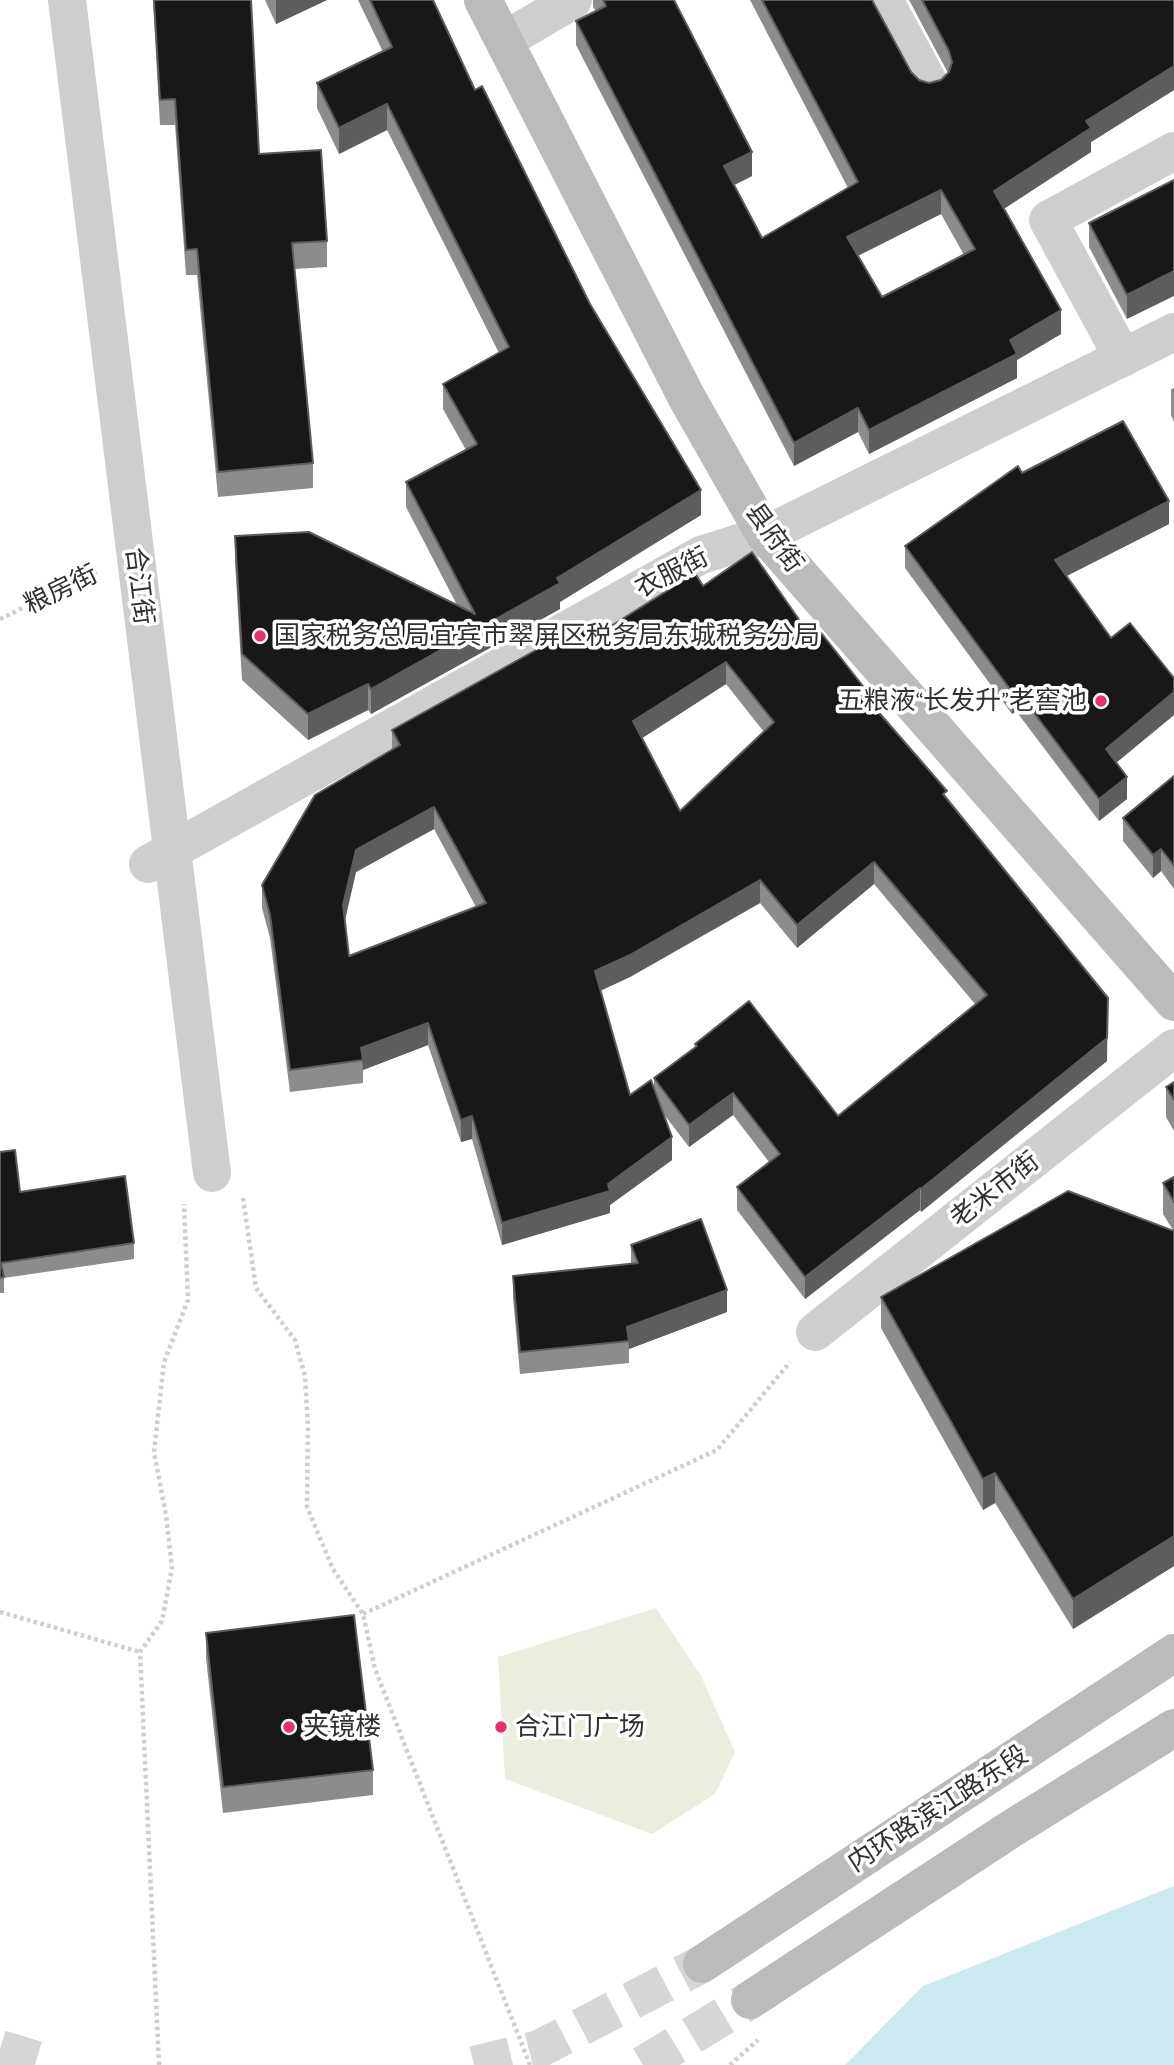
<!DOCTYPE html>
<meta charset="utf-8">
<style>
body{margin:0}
canvas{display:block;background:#fff}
</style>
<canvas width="1174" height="2065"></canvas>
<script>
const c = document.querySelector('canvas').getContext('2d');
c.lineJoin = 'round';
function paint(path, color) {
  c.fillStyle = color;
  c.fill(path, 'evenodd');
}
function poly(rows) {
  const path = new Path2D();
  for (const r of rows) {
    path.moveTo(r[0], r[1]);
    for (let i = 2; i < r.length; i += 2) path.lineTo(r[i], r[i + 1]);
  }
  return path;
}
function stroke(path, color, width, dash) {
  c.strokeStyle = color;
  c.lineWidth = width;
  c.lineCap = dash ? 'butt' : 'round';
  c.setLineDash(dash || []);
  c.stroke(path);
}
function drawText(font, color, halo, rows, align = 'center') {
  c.font = font + ' "Alegreya Sans","Noto Sans SC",sans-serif';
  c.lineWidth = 7;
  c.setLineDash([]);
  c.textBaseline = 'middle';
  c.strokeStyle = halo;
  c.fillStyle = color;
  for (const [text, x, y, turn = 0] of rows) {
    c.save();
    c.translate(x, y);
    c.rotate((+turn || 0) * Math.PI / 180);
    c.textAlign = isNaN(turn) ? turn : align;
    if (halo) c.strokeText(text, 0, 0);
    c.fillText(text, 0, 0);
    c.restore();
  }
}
paint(poly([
 [656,1608,701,1676,735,1752,715,1794,652,1834,505,1779,498,1657]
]), '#ebeedf');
paint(poly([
 [1174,1886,1174,2065,845,2065,923,1986]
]), '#cbe9ee');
stroke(poly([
 [0,2049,53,2065],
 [474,2065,539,2049,702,1964],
 [643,2065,750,2000]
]), '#d6d6d6', 38, [38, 19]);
stroke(poly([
 [0,619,97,572],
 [243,1198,256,1288,295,1340,305,1376,308,1426,307,1507,333,1569,363,1614,375,1669,530,2065],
 [0,1612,140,1652],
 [363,1614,717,1450,790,1362],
 [159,2065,140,1652,162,1621,172,1568,166,1515,154,1452,164,1362,188,1300,184,1204],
 [730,2065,758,2040]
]), '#cecece', 4.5, [3.5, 3.5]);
stroke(poly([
 [67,0,212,1173]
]), '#cecece', 38);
stroke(poly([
 [884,0,930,85],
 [505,40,573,0],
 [1123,358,1048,220,1174,151],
 [148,864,701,555,765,535,1174,332],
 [815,1332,1174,1048]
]), '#cecece', 38);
stroke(poly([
 [483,0,687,398,765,535,1174,1002],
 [702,1964,1174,1653],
 [750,2000,1011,1829,1174,1728]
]), '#bbb', 38);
paint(poly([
 [153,0,251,0,259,154,327,241,327,267,295,269,313,463,313,488,218,497,197,275,186,275,175,125,160,125],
 [265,0,327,0,276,24],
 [358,0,433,0,475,90,590,304,701,515,560,602,560,609,371,714,368,710,308,740,242,680,235,562,235,536,457,605,406,507,406,482,466,450,443,409,443,384,499,353,387,130,339,154,317,108,317,83,383,52],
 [593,0,674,0,752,176,734,185,762,238,848,188,750,0,872,0,911,72,919,80,929,83,941,80,948,73,909,0,1174,0,1174,90,1091,142,1091,152,1004,209,1061,334,1017,360,1017,378,869,454,858,432,794,466,576,45,576,21,596,11,593,7],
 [941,214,964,255,882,297,858,256],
 [1174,180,1127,319,1089,247,1089,223],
 [1174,388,1174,422,1171,415,1171,389],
 [1022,473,1169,524,1066,576,1111,638,1174,715,1116,763,1127,799,1099,821,1016,711,1012,714,905,568,905,546],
 [703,586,807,631,866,698,947,798,1107,1061,921,1212,920,1210,805,1299,737,1210,737,1187,769,1162,733,1115,689,1147,663,1113,672,1160,610,1205,610,1213,502,1245,472,1139,461,1142,428,1045,363,1070,363,1083,290,1092,270,938,262,908,262,885,392,750,392,730,589,640],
 [726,684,764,732,680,811,642,738],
 [434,829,476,907,349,956,345,920,356,872],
 [874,884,975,1004,838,1116,695,1044,695,1048,654,1078,654,1087,630,1095,600,991,630,977,760,903,797,948],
 [1174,776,1174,889,1161,871,1153,878,1123,841,1123,818],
 [1174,1082,1174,1131,1166,1117,1166,1087],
 [0,1152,20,1192,134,1243,134,1259,4,1278,4,1293,0,1293],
 [1174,1177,1174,1566,1073,1629,995,1503,983,1510,881,1328,881,1297,1173,1230,1163,1214,1163,1183],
 [631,1245,727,1312,629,1349,629,1363,520,1374,513,1298,513,1276,631,1264],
 [206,1633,373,1770,373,1795,223,1813,206,1658]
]), '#8c8c8c');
paint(poly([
 [276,0,327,0,276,24],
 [1174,66,1174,90,1091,142,1091,152,994,215,994,191,1086,121],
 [387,104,387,130,339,154,339,128],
 [752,152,752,176,724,190,724,166],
 [941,190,941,214,847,261,847,237],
 [1174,271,1174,296,1127,319,1127,295],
 [1061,310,1061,334,1017,360,1017,378,869,454,869,430,1010,340],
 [858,408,858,432,794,466,794,443],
 [701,490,701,515,560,602,560,609,371,714,371,689,557,578],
 [1169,501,1169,524,1055,582,1055,560],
 [726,662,726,684,633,744,633,721],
 [368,684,368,710,308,740,308,714],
 [1016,689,1016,711,1012,714,1012,692],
 [1174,692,1174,715,1106,771,1106,749],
 [1127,777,1127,799,1099,821,1099,799],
 [434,807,434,829,356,872,343,928,343,905,356,850],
 [1161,849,1161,871,1153,878,1153,855],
 [874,862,874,884,797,948,797,925],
 [760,880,760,903,630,977,595,993,595,971],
 [1108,998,1107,1061,921,1212,921,1189],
 [428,1023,428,1045,363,1070,361,1048],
 [733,1093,733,1115,689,1147,689,1125],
 [472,1116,472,1139,461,1142,461,1120],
 [672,1137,672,1160,610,1205,610,1213,502,1245,502,1223,608,1184],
 [920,1188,920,1210,805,1299,805,1277],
 [727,1290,727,1312,629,1349,627,1327],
 [995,1473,995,1503,983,1510,983,1479],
 [1174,1536,1174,1566,1073,1629,1073,1599]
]), '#5d5d5d');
const building = poly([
 [154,0,251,0,259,154,321,150,327,241,292,243,313,463,218,472,197,249,186,250,175,99,160,100,154,0],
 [370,0,433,0,475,90,482,86,590,304,701,490,557,578,560,583,371,689,368,684,308,714,242,654,235,536,309,532,475,614,406,482,477,444,443,384,509,347,387,104,339,128,317,83,392,47,370,0],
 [603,0,674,0,752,152,724,166,762,238,858,182,762,0,872,0,911,72,919,80,929,83,941,80,949,72,952,62,949,51,922,0,1174,0,1174,66,1086,121,1091,128,994,191,1061,310,1010,340,1017,354,869,430,858,408,794,443,576,21,606,6,603,0],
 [941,190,975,249,882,297,847,237,941,190],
 [1174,180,1174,271,1127,295,1089,223,1174,180],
 [1123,421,1169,501,1055,560,1111,638,1130,623,1174,678,1174,692,1106,749,1127,777,1099,799,1016,689,1012,692,905,546,1018,466,1022,473,1123,421],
 [752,552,807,631,815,625,866,690,862,693,947,791,943,794,1108,998,1107,1038,921,1189,920,1188,805,1277,737,1187,780,1154,733,1093,689,1125,654,1078,697,1046,695,1044,749,1001,838,1116,987,995,874,862,797,925,760,880,630,955,595,971,630,1095,651,1080,672,1137,608,1184,610,1191,502,1223,472,1116,461,1120,428,1023,361,1048,363,1060,290,1070,270,915,262,885,315,795,400,745,392,730,581,625,589,640,695,573,703,586,752,552],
 [726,662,774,722,680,811,633,721,726,662],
 [434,807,486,903,349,956,343,905,356,850,434,807],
 [1174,776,1174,866,1161,849,1153,855,1123,818,1174,776],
 [1174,1082,1174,1100,1166,1087,1174,1082],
 [15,1150,20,1192,125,1176,134,1243,1,1263,4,1277,0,1278,0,1152,15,1150],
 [1174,1177,1174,1202,1163,1183,1174,1177],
 [1068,1191,1174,1231,1174,1536,1073,1599,995,1473,983,1479,881,1297,1068,1191],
 [701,1219,727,1290,627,1327,629,1341,520,1352,513,1276,638,1263,631,1245,701,1219],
 [354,1615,373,1770,223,1787,206,1633,354,1615]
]);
paint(building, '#181818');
stroke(building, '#5d5d5d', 2);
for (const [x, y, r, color] of [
 [260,636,7,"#ec2f69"],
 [1101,701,7,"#ec2f69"],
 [289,1727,7,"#ec2f69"],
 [501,1727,7,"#ec2f69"]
]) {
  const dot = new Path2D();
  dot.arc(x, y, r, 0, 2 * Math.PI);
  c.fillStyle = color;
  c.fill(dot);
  stroke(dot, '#fff', 2.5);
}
drawText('26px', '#313131', '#fff', [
 ["县府街",774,538,54],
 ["衣服街",672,573,-27],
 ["合江街",139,586,83],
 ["粮房街",61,590,-26],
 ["老米市街",995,1190,-38],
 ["内环路滨江路东段",938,1809,-33]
]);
drawText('26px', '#313131', '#fff', [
 ["国家税务总局宜宾市翠屏区税务局东城税务分局",274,636],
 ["五粮液“长发升”老窖池",1087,701,"right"],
 ["夹镜楼",303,1727],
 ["合江门广场",515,1727]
], 'left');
</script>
